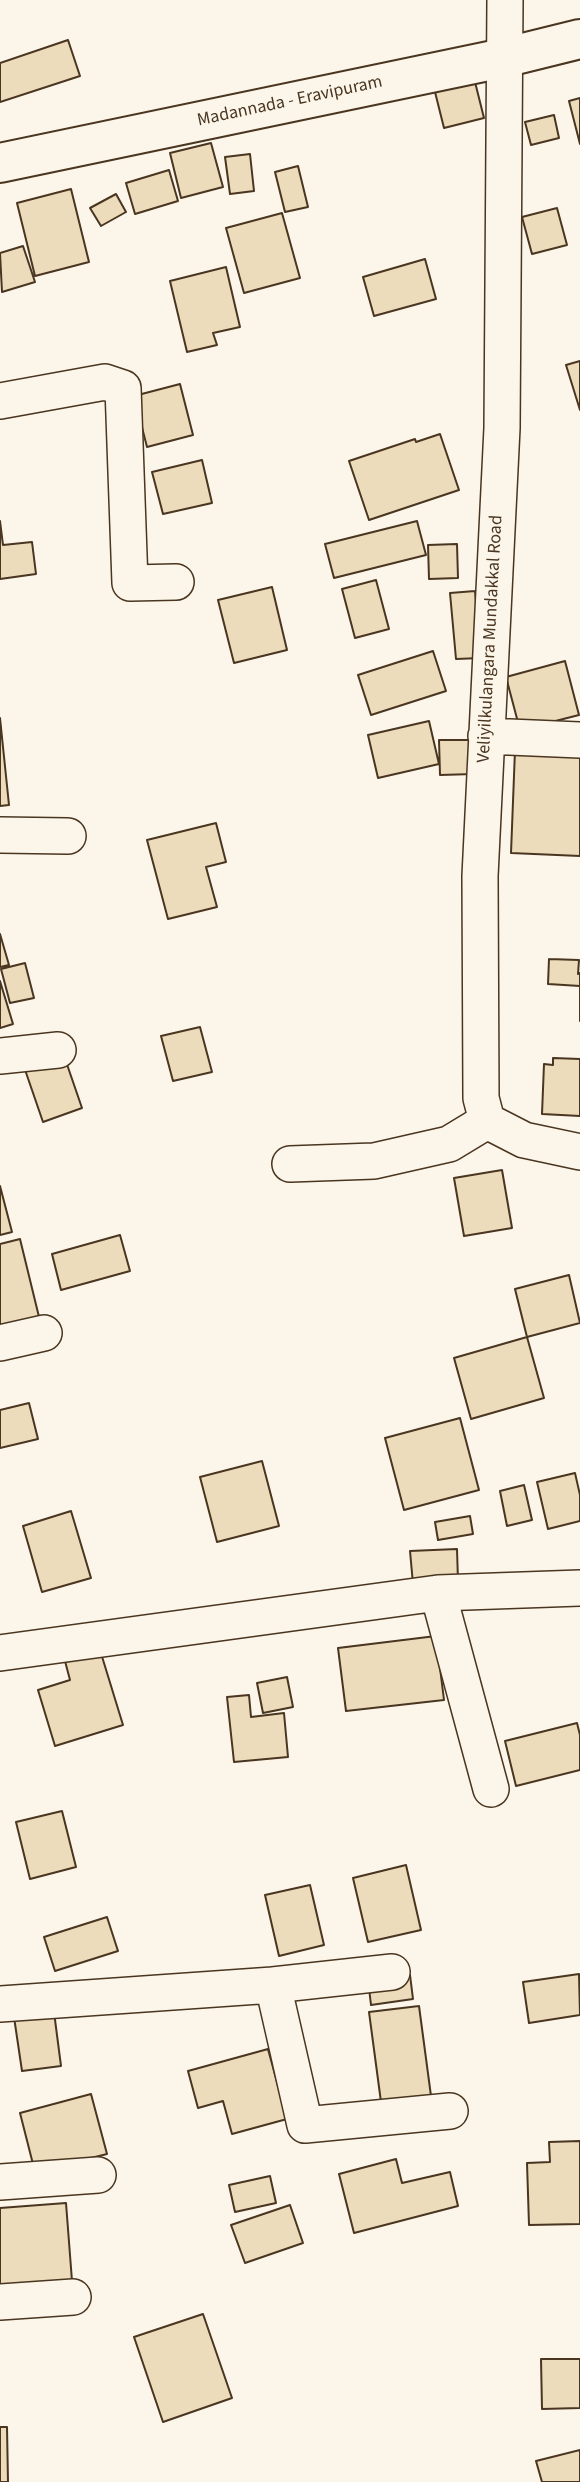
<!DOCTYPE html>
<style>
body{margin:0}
canvas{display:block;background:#fbf6e9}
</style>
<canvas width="580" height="2482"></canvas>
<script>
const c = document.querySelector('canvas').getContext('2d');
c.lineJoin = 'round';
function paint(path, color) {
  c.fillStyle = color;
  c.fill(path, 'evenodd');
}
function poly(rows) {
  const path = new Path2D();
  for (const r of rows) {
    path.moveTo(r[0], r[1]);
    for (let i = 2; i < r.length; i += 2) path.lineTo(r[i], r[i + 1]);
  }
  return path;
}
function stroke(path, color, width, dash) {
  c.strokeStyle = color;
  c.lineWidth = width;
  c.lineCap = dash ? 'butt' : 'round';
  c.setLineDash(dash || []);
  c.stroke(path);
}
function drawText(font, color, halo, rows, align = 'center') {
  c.font = font + ' "Source Sans 3",sans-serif';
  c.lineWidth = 5;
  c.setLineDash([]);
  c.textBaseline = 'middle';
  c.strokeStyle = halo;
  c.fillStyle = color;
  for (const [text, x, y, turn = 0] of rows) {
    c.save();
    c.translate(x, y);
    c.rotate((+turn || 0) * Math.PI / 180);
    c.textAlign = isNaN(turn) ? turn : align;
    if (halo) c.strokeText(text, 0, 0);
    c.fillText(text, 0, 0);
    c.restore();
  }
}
const building = poly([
 [68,40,80,76,0,102,0,63,68,40],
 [473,74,484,118,444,128,433,84,473,74],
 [580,98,580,144,569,101,580,98],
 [554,115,559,138,531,145,525,122,554,115],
 [211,143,223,187,181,198,170,153,211,143],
 [250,154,254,191,230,194,225,157,250,154],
 [298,166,308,207,285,212,275,172,298,166],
 [169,170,178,201,135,214,126,183,169,170],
 [71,189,89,262,35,276,17,203,71,189],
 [116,194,126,212,101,226,90,208,116,194],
 [557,208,567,245,532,254,522,217,557,208],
 [282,213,300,278,244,293,226,228,282,213],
 [23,246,35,282,2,292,0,253,23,246],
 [425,259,436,299,374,316,363,277,425,259],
 [226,267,240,327,213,333,217,345,187,352,170,281,226,267],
 [580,361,580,410,566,365,580,361],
 [180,384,193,435,147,447,134,396,180,384],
 [440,434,459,490,369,520,349,461,415,439,416,442,440,434],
 [202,460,212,503,163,514,152,472,202,460],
 [0,521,3,545,32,542,36,574,0,579,0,521],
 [417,521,426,555,334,578,325,544,417,521],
 [457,544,458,578,429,579,428,545,457,544],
 [376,580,389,629,355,638,342,589,376,580],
 [272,587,287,650,234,663,218,600,272,587],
 [475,591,481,658,456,659,450,593,475,591],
 [433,651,446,691,371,715,358,675,433,651],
 [565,661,579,715,520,730,506,677,565,661],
 [0,718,9,805,0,806,0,718],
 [429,721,439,764,378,778,368,735,429,721],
 [439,740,474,740,474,774,440,775,439,740],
 [515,750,580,753,580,856,511,853,515,750],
 [216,823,226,862,206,867,217,907,168,919,147,840,216,823],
 [0,934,9,965,0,967,0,934],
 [549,959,579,960,578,974,580,973,580,1021,580,986,548,984,549,959],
 [25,963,34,998,10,1003,1,969,25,963],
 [0,981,13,1024,0,1028,0,981],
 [200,1027,212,1072,173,1081,161,1036,200,1027],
 [61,1047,82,1108,43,1122,22,1061,61,1047],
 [553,1058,580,1059,580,1116,542,1114,544,1064,553,1065,553,1058],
 [502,1170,512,1228,464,1236,454,1178,502,1170],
 [0,1186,12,1232,0,1235,0,1186],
 [120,1235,130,1271,61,1290,52,1254,120,1235],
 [20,1239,40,1321,0,1332,0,1244,20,1239],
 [569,1275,580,1323,527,1337,515,1289,569,1275],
 [527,1337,544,1398,471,1419,454,1358,527,1337],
 [29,1403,38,1439,0,1448,0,1410,29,1403],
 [460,1418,479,1490,404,1510,385,1438,460,1418],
 [262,1461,279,1526,217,1542,200,1477,262,1461],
 [575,1473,580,1495,580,1521,548,1529,537,1482,575,1473],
 [524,1485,532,1520,507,1526,500,1491,524,1485],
 [71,1511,91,1578,42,1592,23,1526,71,1511],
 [470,1516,473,1534,438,1540,435,1522,470,1516],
 [457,1549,458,1581,413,1584,410,1551,457,1549],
 [436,1636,444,1700,346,1711,338,1648,436,1636],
 [100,1650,123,1725,55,1746,38,1690,70,1680,65,1661,100,1650],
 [287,1677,293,1707,263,1713,257,1683,287,1677],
 [249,1695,251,1717,284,1713,288,1757,234,1762,227,1697,249,1695],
 [577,1723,580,1735,580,1770,516,1786,505,1741,577,1723],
 [62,1811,76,1867,30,1879,16,1822,62,1811],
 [406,1865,421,1930,368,1942,353,1878,406,1865],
 [310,1885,324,1945,279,1956,265,1895,310,1885],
 [107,1917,118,1951,55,1971,44,1937,107,1917],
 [579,1974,580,2015,529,2023,523,1982,579,1974],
 [410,1975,413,1999,371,2005,368,1980,410,1975],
 [419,2006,431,2096,381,2102,369,2012,419,2006],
 [54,2012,61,2066,22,2071,14,2017,54,2012],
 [268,2049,287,2119,232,2134,223,2101,198,2108,188,2071,268,2049],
 [91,2094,107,2154,35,2172,20,2113,91,2094],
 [580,2141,580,2224,529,2225,527,2163,550,2162,549,2142,580,2141],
 [396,2159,402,2183,450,2172,458,2206,354,2233,339,2174,396,2159],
 [270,2176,276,2203,235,2212,229,2185,270,2176],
 [66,2203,72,2281,0,2286,0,2208,66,2203],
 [290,2205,303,2243,245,2263,231,2225,290,2205],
 [203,2314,232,2398,163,2422,134,2337,203,2314],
 [541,2359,580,2359,580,2408,542,2409,541,2359],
 [0,2427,7,2427,8,2482,0,2482,0,2427],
 [580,2450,580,2482,542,2482,536,2461,580,2450]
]);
paint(building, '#ecdcbc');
stroke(building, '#4a3520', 2);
const street = poly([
 [505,0,502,428,480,876,481,1098,487,1121,524,1140,580,1152],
 [0,401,105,382,123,388,130,583,176,582],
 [486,736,580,740],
 [0,835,68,836],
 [0,1056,58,1050],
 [290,1164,374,1161,449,1144,487,1121],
 [0,1343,44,1333],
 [438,1593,491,1789],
 [0,1653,438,1593,580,1588],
 [273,1985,392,1972],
 [0,2004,273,1985,305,2125,450,2111],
 [0,2182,98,2175],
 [0,2302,73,2297]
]);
const secondary = poly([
 [0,163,503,58,580,39]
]);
stroke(street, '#4a3520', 38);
stroke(secondary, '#4a3520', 42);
stroke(street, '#fbf6e9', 35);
stroke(secondary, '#fbf6e9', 38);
drawText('18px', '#4a3520', '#fbf6e9', [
 ["Madannada - Eravipuram",290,102,-12],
 ["Veliyilkulangara Mundakkal Road",491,639,-87]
]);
</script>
